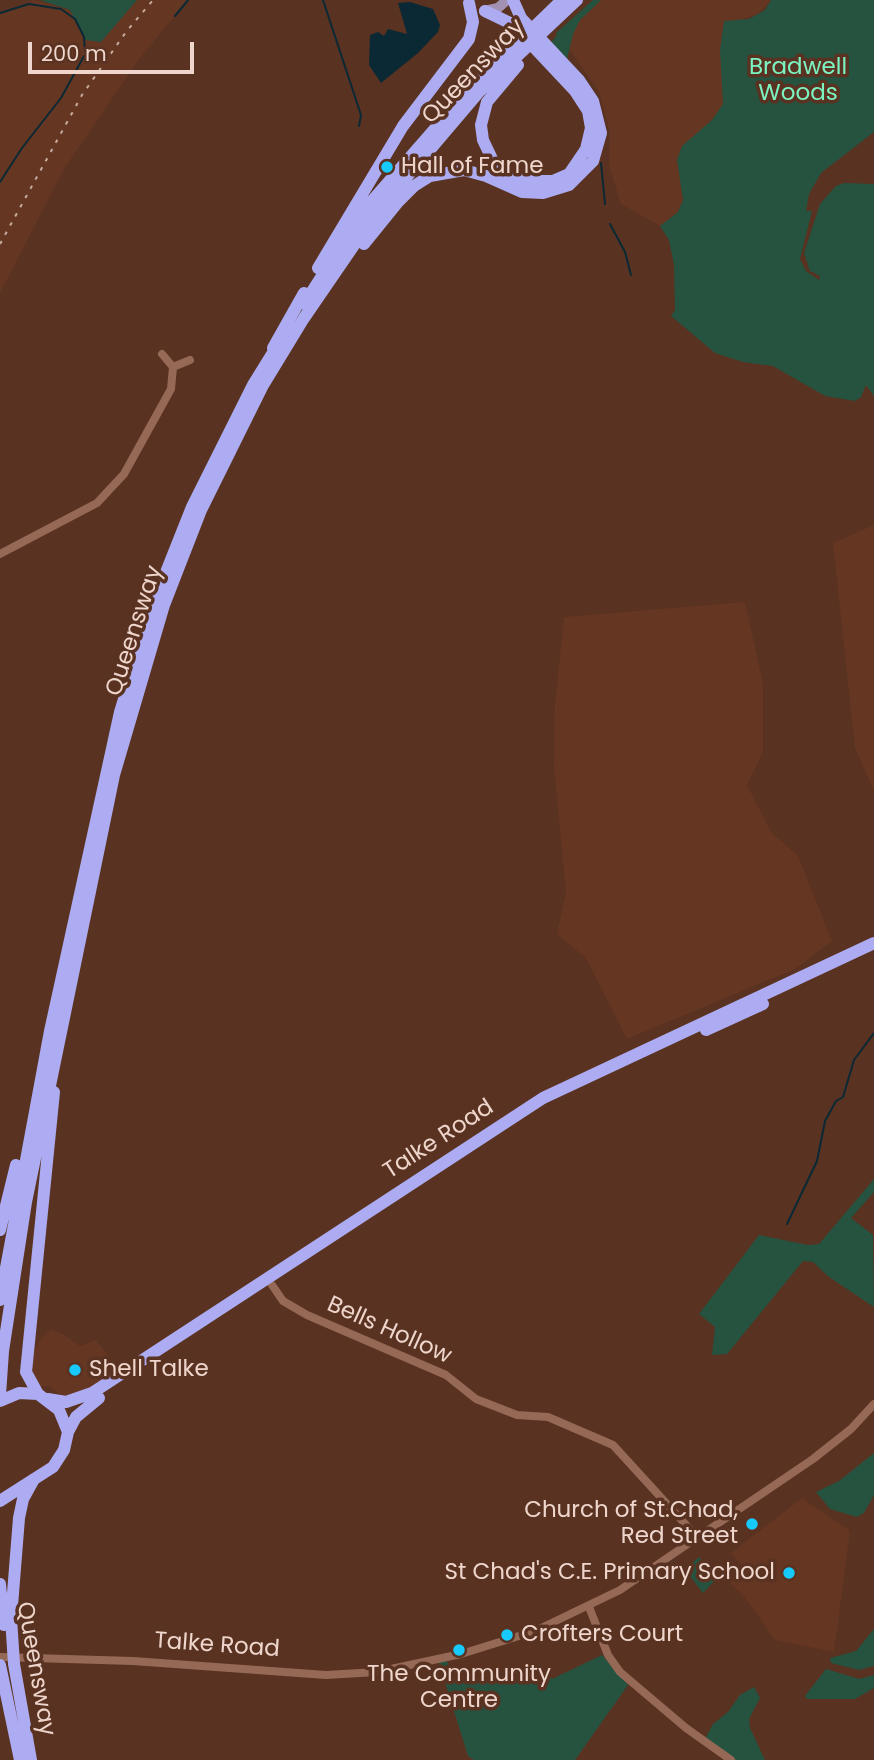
<!DOCTYPE html>
<style>
body{margin:0}
#map{position:relative;width:874px;height:1760px;overflow:hidden;background:#593221;font-family:Poppins,sans-serif}
canvas{display:block}
.scale{position:absolute;left:28px;top:42px;width:166px;height:32px;box-sizing:border-box;border:4px solid #efd6cc;border-top:0;padding-left:9px;font-size:21px;line-height:24px;white-space:nowrap;color:#efd6cc;-webkit-text-stroke:5px #593221;paint-order:stroke}
</style>
<div id="map">
<canvas width="874" height="1760"></canvas>
<div class="scale">200 m</div>
</div>
<script>
const c = document.querySelector('canvas').getContext('2d');
c.lineJoin = 'round';
function paint(path, color) {
  c.fillStyle = color;
  c.fill(path, 'evenodd');
}
function poly(rows) {
  const path = new Path2D();
  for (const r of rows) {
    path.moveTo(r[0], r[1]);
    for (let i = 2; i < r.length; i += 2) path.lineTo(r[i], r[i + 1]);
  }
  return path;
}
function stroke(path, color, width, dash) {
  c.strokeStyle = color;
  c.lineWidth = width;
  c.lineCap = dash ? 'butt' : 'round';
  c.setLineDash(dash || []);
  c.stroke(path);
}
function drawText(font, color, halo, rows, align = 'center') {
  c.font = font + ' Poppins,sans-serif';
  c.lineWidth = 7;
  c.setLineDash([]);
  c.textBaseline = 'middle';
  c.strokeStyle = halo;
  c.fillStyle = color;
  for (const [text, x, y, turn = 0] of rows) {
    c.save();
    c.translate(x, y);
    c.rotate((+turn || 0) * Math.PI / 180);
    c.textAlign = isNaN(turn) ? turn : align;
    if (halo) c.strokeText(text, 0, 0);
    c.fillText(text, 0, 0);
    c.restore();
  }
}
paint(poly([
 [34,0,70,10,85,40,101,42,137,0,188,0,139,59,64,169,0,293,0,15],
 [601,0,771,0,758,14,737,21,723,87,723,104,712,120,682,147,677,160,683,200,678,212,660,226,621,204,609,166,610,132,599,92,561,37],
 [874,525,874,791,855,748,833,543],
 [745,602,763,684,763,752,747,785,771,832,798,856,832,941,795,969,627,1039,586,958,557,934,566,893,554,766,555,704,564,617],
 [51,1329,63,1334,80,1346,96,1340,111,1359,113,1365,107,1376,96,1386,63,1397,49,1386,38,1386,29,1360,40,1340],
 [802,1498,850,1531,834,1652,775,1640,744,1596,726,1579,743,1567,731,1553]
]), '#653722');
paint(poly([
 [40,0,137,0,101,42,85,40,70,10],
 [593,0,601,0,580,20,573,34,566,63,549,45,557,35,556,33],
 [771,0,874,0,874,132,821,173,809,194,806,211,812,211,800,259,806,271,819,280,820,276,810,271,804,253,820,204,836,186,844,183,874,184,874,396,866,385,861,397,855,401,825,396,773,366,743,362,715,353,671,316,675,310,674,265,669,240,660,226,678,212,683,200,677,160,682,146,712,120,723,104,720,50,724,21,749,19,765,10],
 [874,1179,874,1192,851,1218,873,1235,874,1307,829,1277,813,1262,803,1261,727,1354,712,1355,715,1327,699,1314,759,1235,808,1245,819,1244],
 [874,1453,874,1495,864,1513,857,1517,830,1509,816,1492,839,1481],
 [699,1557,716,1579,703,1593,690,1576,679,1574,674,1568,671,1570,667,1565,672,1562,682,1567,689,1566],
 [874,1629,874,1666,859,1670,831,1663,830,1658,856,1651],
 [602,1655,628,1685,575,1760,474,1760,468,1756,439,1663,447,1661,454,1681,539,1664,552,1679],
 [826,1669,859,1679,874,1675,874,1688,855,1699,807,1699,805,1696],
 [754,1687,760,1698,749,1719,750,1728,765,1760,734,1760,706,1737,713,1724,728,1712,740,1695]
]), '#255340');
paint(poly([
 [410,2,433,9,440,25,438,32,418,53,381,83,369,65,370,35,378,32,384,36,388,29,407,34,398,3]
]), '#0b2934');
stroke(poly([
 [323,0,361,115,359,126],
 [0,13,29,4,61,9,75,19,84,37,85,51],
 [175,16,188,0],
 [601,163,605,204],
 [0,182,22,148,61,98,84,56],
 [610,224,625,252,631,275],
 [787,1224,817,1161,825,1121,836,1101,843,1097,854,1060,874,1033]
]), '#0b2934', 2);
stroke(poly([
 [173,367,190,360],
 [0,554,97,503,124,474,171,389,173,367,162,354],
 [272,1285,283,1301,307,1315,446,1375,476,1399,517,1415,548,1417,613,1445,698,1538],
 [589,1607,608,1655,620,1672,686,1728,731,1760],
 [0,1657,133,1661,326,1675,377,1672,461,1654,535,1631,620,1590,813,1459,851,1429,874,1404]
]), '#956956', 8);
stroke(poly([
 [484,11,498,8,507,0]
]), '#a391b4', 10);
stroke(poly([
 [485,11,512,24,575,91,588,111,591,128,586,149,569,174,553,181,524,181,507,174,493,161,483,140,481,125,487,102,518,65],
 [364,244,398,202,414,186,430,176,464,170,486,176,522,192,543,193,569,185,593,161,601,133,593,101,579,80,521,18,513,0],
 [318,268,403,126,469,39,473,22,469,3],
 [304,304,365,209,467,92,562,0],
 [273,348,304,293],
 [706,1030,763,1004],
 [0,1230,16,1165],
 [0,1300,50,1031,120,712,153,605,192,507,253,385,279,343],
 [38,1394,26,1372,54,1092],
 [0,1395,3,1351,26,1202,114,775,164,605,201,510,262,387,304,318,376,213,478,93,577,0],
 [48,1399,66,1402,92,1393,543,1098,874,943],
 [0,1401,19,1393,38,1394,59,1410,68,1432,64,1450,53,1467,0,1501],
 [68,1432,76,1417,99,1398],
 [0,1584,4,1625],
 [0,1665,20,1760],
 [31,1760,14,1664,11,1618,19,1518,23,1499,34,1479]
]), '#adacf2', 12);
stroke(poly([
 [0,244,82,95,126,32,153,0]
]), '#c7ab9f', 2, [3.5, 7]);
for (const [x, y, r, color] of [
 [387,167,7,"#18cafc"],
 [75,1370,7,"#18cafc"],
 [752,1524,7,"#18cafc"],
 [789,1573,7,"#18cafc"],
 [507,1635,7,"#18cafc"],
 [459,1650,7,"#18cafc"]
]) {
  const dot = new Path2D();
  dot.arc(x, y, r, 0, 2 * Math.PI);
  c.fillStyle = color;
  c.fill(dot);
  stroke(dot, '#593221', 2.5);
}
drawText('23px', '#7bf4c2', '#593221', [
 ["Bradwell",798,68],
 ["Woods",798,94]
]);
drawText('23px', '#efd6cc', '#593221', [
 ["Queensway",474,72,-46],
 ["Queensway",135,631,-72],
 ["Talke Road",439,1140,-33],
 ["Bells Hollow",389,1331,24],
 ["Talke Road",217,1646,4],
 ["Queensway",35,1669,80]
]);
drawText('23px', '#efd6cc', '#593221', [
 ["Hall of Fame",401,167],
 ["Shell Talke",89,1370],
 ["Church of St.Chad,",738,1511,"right"],
 ["Red Street",738,1537,"right"],
 ["St Chad's C.E. Primary School",775,1573,"right"],
 ["Crofters Court",521,1635],
 ["The Community",459,1675,"center"],
 ["Centre",459,1701,"center"]
], 'left');
</script>
